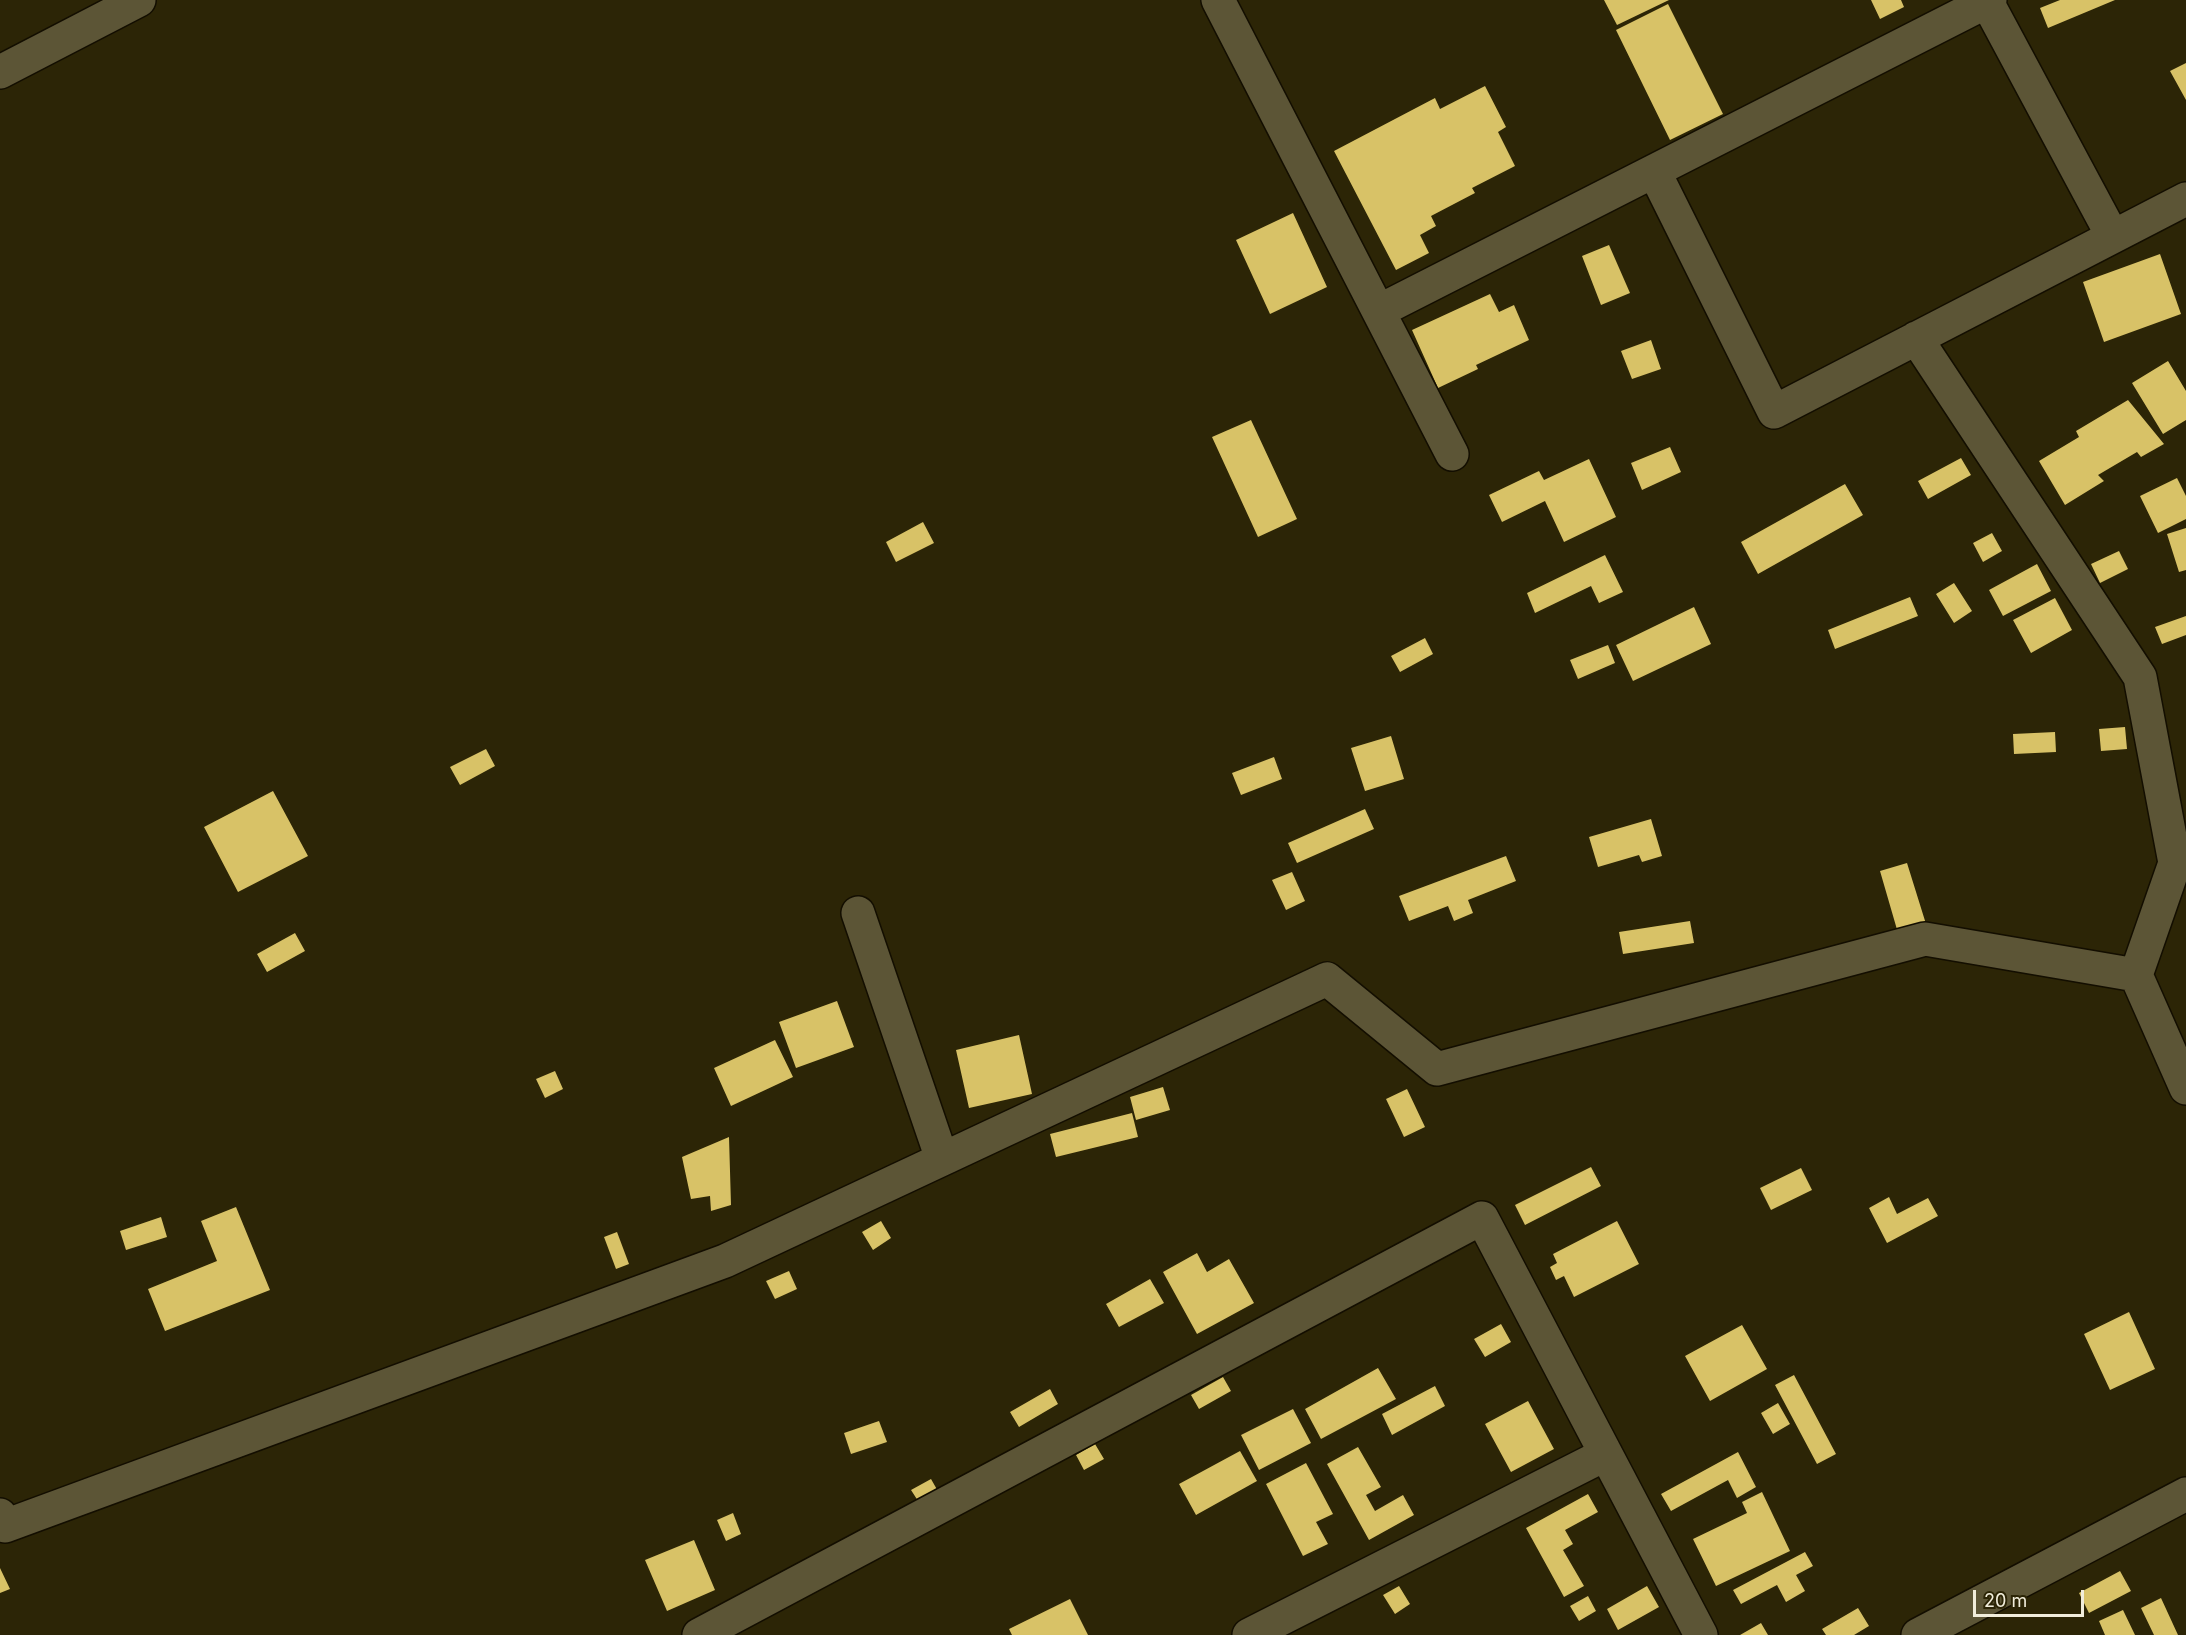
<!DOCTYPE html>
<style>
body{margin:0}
#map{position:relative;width:2186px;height:1635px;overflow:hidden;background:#2c2506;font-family:Inter,sans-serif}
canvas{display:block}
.scale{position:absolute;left:1973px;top:1590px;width:111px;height:27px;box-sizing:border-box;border:3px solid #f1eddb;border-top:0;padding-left:8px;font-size:18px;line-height:21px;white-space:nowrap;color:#f1eddb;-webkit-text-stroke:4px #2c2506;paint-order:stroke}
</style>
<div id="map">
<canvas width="2186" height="1635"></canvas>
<div class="scale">20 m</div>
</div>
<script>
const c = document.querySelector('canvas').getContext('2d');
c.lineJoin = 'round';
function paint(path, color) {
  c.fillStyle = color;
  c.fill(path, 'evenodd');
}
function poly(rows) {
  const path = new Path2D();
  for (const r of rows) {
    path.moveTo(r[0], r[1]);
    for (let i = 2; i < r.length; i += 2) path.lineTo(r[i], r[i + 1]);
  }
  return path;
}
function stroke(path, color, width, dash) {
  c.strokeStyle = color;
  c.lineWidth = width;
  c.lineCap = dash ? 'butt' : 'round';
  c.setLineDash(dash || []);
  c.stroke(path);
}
paint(poly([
 [1604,0,1669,0,1617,25],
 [1871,0,1901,0,1904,7,1880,19],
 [2060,0,2115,0,2048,28,2040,8],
 [1668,4,1723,114,1670,140,1616,30],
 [2186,63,2186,100,2170,71],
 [1485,86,1506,127,1498,132,1515,166,1472,188,1475,193,1431,216,1436,226,1420,235,1429,253,1396,270,1334,151,1435,98,1440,109],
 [1293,213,1327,287,1270,314,1236,240],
 [1609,245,1630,293,1601,305,1582,256],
 [2160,254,2181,314,2104,342,2083,282],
 [1490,294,1499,312,1514,305,1529,340,1476,365,1478,369,1438,388,1412,330],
 [1651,340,1661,369,1632,379,1621,351],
 [2168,361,2186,391,2186,420,2163,434,2132,383],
 [2128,400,2164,444,2141,457,2137,452,2098,475,2104,481,2065,505,2039,461,2079,437,2076,431],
 [1251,420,1297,519,1258,537,1212,437],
 [1670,447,1681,472,1642,490,1631,463],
 [1961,458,1971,475,1928,499,1918,481],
 [1589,459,1616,517,1564,542,1545,501,1502,522,1489,495,1539,471,1544,480],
 [2177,478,2186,496,2186,519,2158,533,2140,496],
 [1845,484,1863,515,1758,574,1741,542],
 [923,522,934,543,896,562,886,542],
 [2186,528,2186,570,2179,572,2167,534],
 [1992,533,2002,551,1983,562,1973,543],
 [2119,551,2128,569,2100,583,2091,564],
 [1605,555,1623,592,1599,603,1591,586,1535,613,1527,593],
 [2037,564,2051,591,2003,616,1989,590],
 [1954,583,1972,611,1954,623,1936,594],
 [1910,597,1918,616,1835,649,1828,630],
 [2055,598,2072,630,2031,653,2013,620],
 [1694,607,1711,644,1633,681,1616,645],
 [2186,616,2186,635,2162,644,2155,627],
 [1425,638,1433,654,1400,672,1391,656],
 [1608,645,1615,663,1578,679,1570,660],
 [2125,727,2127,749,2101,751,2099,729],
 [2055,732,2056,752,2014,754,2013,734],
 [1391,736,1404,779,1365,791,1351,748],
 [486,749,495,766,460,785,450,767],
 [1274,757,1282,779,1241,795,1232,773],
 [273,791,308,856,238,892,204,827],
 [1365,809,1374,829,1297,863,1288,843],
 [1651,819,1662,856,1642,862,1639,855,1598,867,1589,837],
 [1506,856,1516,881,1468,900,1473,913,1454,921,1448,906,1409,921,1399,896],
 [1907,863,1926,924,1898,933,1880,871],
 [1292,872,1305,901,1286,910,1272,880],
 [1690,921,1694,943,1623,954,1619,932],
 [295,933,305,951,267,972,257,954],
 [837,1001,854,1047,796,1068,779,1022],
 [1019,1035,1032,1094,969,1108,956,1050],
 [775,1040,793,1077,731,1106,714,1068],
 [555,1071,563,1089,545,1098,536,1079],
 [1163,1087,1170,1110,1136,1120,1130,1097],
 [1407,1089,1425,1127,1404,1137,1386,1099],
 [1132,1113,1138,1137,1056,1157,1050,1134],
 [729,1137,731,1205,711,1211,710,1196,691,1199,682,1157],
 [1591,1167,1601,1186,1525,1225,1515,1205],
 [1801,1168,1812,1190,1771,1210,1760,1188],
 [1889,1197,1897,1214,1928,1198,1938,1216,1887,1243,1869,1208],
 [236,1207,270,1290,165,1331,148,1289,217,1261,201,1221],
 [161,1217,167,1237,126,1250,120,1231],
 [881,1221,891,1238,873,1250,862,1232],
 [1617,1221,1639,1264,1574,1297,1564,1276,1556,1280,1550,1267,1557,1263,1553,1254],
 [617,1232,629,1264,616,1269,604,1237],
 [1197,1253,1207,1272,1229,1259,1254,1303,1197,1334,1163,1272],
 [789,1271,797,1289,775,1299,766,1281],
 [1150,1279,1164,1303,1119,1327,1106,1304],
 [2129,1312,2155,1369,2110,1390,2084,1334],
 [1501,1324,1511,1342,1485,1357,1474,1339],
 [1742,1325,1767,1369,1710,1401,1685,1356],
 [1378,1368,1396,1399,1321,1439,1305,1409],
 [1794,1375,1836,1454,1817,1464,1775,1385],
 [1223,1377,1231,1391,1199,1409,1191,1395],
 [1435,1386,1445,1406,1392,1435,1382,1414],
 [1050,1389,1058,1404,1019,1427,1010,1412],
 [1528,1401,1554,1449,1511,1472,1485,1424],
 [1778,1403,1790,1424,1773,1434,1761,1413],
 [1293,1409,1311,1443,1259,1470,1241,1435],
 [879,1421,887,1442,851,1454,844,1433],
 [1095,1444,1104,1459,1084,1470,1076,1455],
 [1358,1447,1381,1487,1366,1495,1375,1511,1403,1495,1414,1515,1369,1540,1327,1464],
 [1240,1451,1257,1481,1196,1515,1179,1484],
 [1738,1452,1756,1487,1737,1498,1728,1480,1671,1511,1661,1494],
 [1306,1463,1333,1514,1316,1522,1328,1544,1303,1556,1266,1484],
 [931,1479,939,1493,920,1504,911,1490],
 [1762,1492,1790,1551,1716,1586,1693,1539,1747,1513,1742,1502],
 [1588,1494,1598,1512,1565,1530,1573,1544,1563,1550,1584,1586,1564,1597,1526,1528],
 [733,1513,741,1534,726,1541,717,1520],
 [694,1540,715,1590,667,1611,645,1560],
 [1805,1552,1813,1566,1796,1575,1805,1591,1786,1602,1777,1585,1741,1604,1733,1590],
 [0,1568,10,1589,0,1593],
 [2120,1571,2131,1591,2089,1613,2079,1593],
 [1399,1586,1410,1604,1395,1614,1383,1595],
 [1647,1586,1659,1607,1618,1630,1607,1609],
 [1588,1596,1596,1611,1579,1621,1570,1606],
 [2161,1598,2178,1635,2154,1635,2141,1608],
 [1070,1599,1088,1635,1012,1635,1009,1629],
 [1858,1608,1869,1626,1854,1635,1826,1635,1822,1629],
 [2123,1610,2135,1635,2105,1635,2099,1621],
 [1761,1623,1768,1635,1740,1635]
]), '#d8c267');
const street = poly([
 [1218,0,1452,454],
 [1986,0,2112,235],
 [0,72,139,0],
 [1654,171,1774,412,2186,199],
 [1379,311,1990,0],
 [1916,338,2140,677,2175,863,2136,975,2186,1088],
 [858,913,942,1159],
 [0,1515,5,1526,725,1261,1327,979,1437,1069,1925,939,2136,975],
 [699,1635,1482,1218,1701,1635],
 [1249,1635,1606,1454],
 [1918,1635,2186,1494]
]);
stroke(street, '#130e00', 36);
stroke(street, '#5c5536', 33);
</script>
